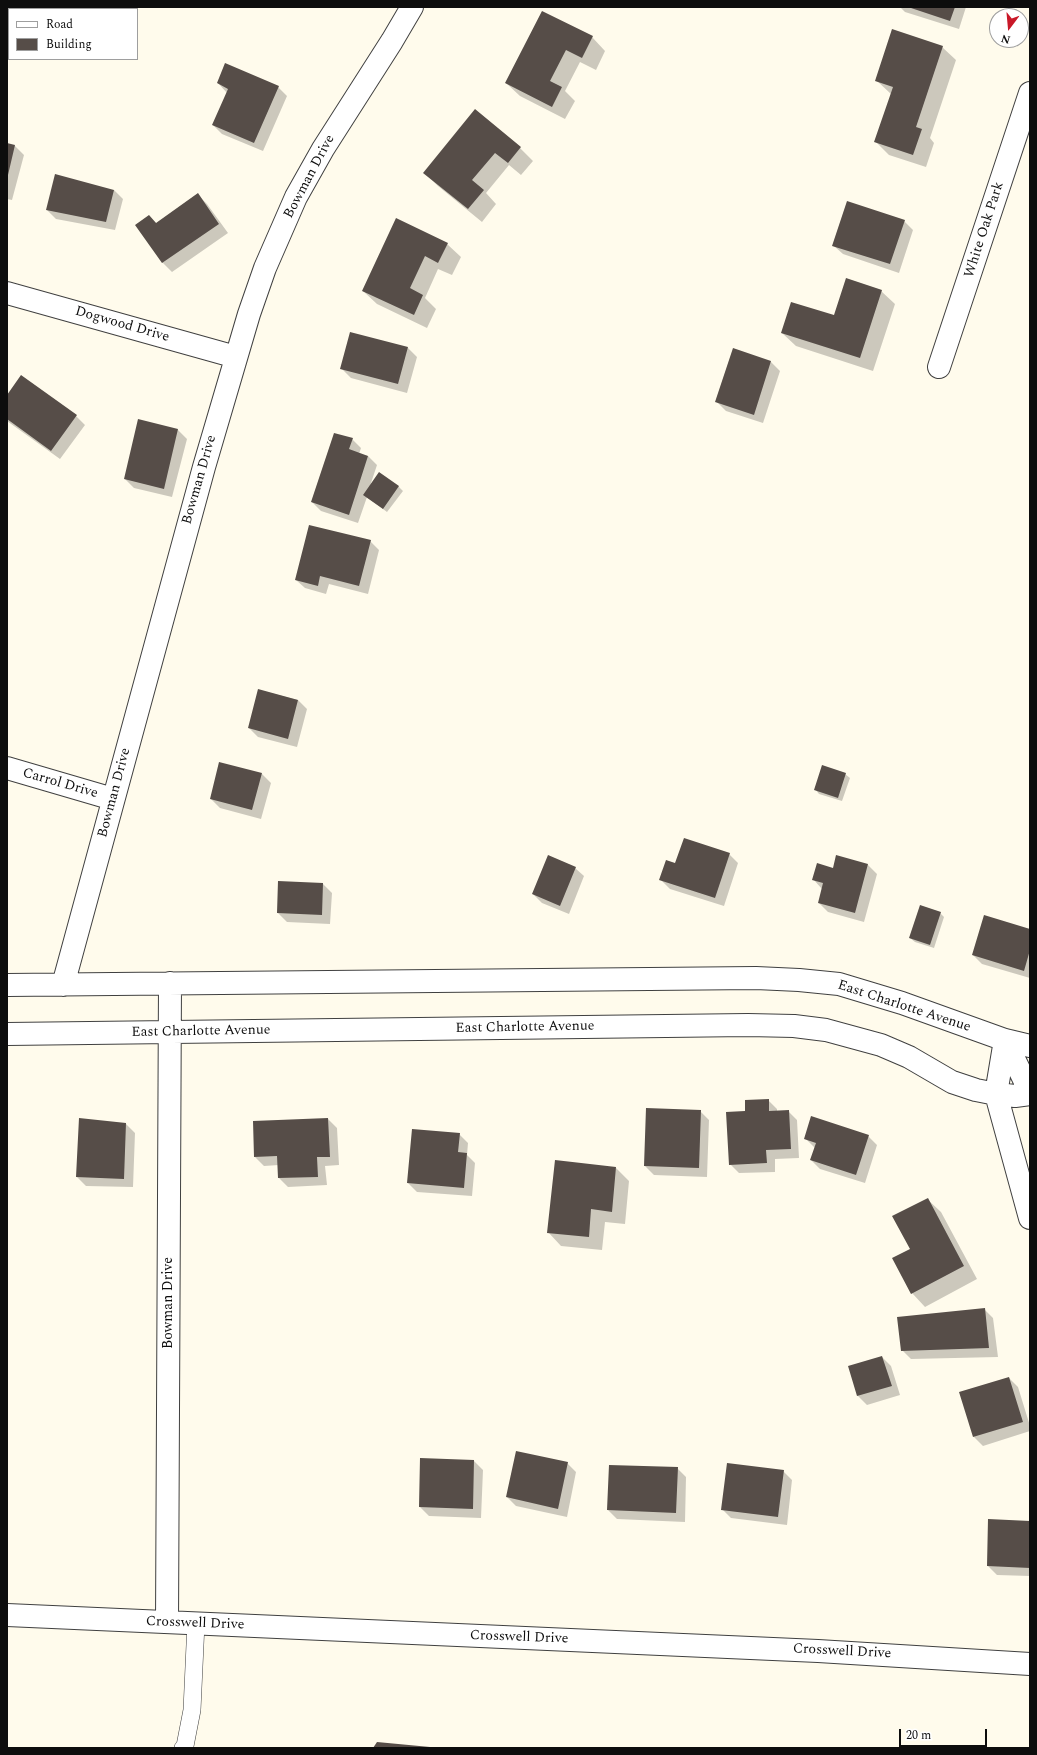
<!DOCTYPE html>
<style>
body{margin:0}
#map{position:relative;width:1037px;height:1755px;overflow:hidden;background:#fffbec;font-family:Spectral,serif}
canvas{display:block}
.frame{position:absolute;inset:0;border:8px solid #0d0d0d;pointer-events:none}
.legend{position:absolute;left:8px;top:8px;width:130px;height:52px;box-sizing:border-box;background:#fff;border:1px solid #9e9e9e;margin:0;padding:5px 7px;list-style:none;font-size:12px;color:#0d0d0d}
.legend li{display:flex;align-items:center;gap:8px;height:20px}
.legend b{width:20px;border:1px solid #9e9e9e}
.north{position:absolute;left:989px;top:8px;width:40px;height:40px;box-sizing:border-box;background:#fff;border:1px solid #9e9e9e;border-radius:50%;rotate:196deg;font-size:11px;font-weight:700;line-height:16px;text-align:center;color:#0d0d0d}
.north::after{content:'';display:block;margin:auto;width:14px;height:18px;background:#c91828;clip-path:polygon(50% 0,100% 100%,50% 72%,0 100%)}
.scale{position:absolute;left:899px;top:1729px;width:88px;height:18px;box-sizing:border-box;border:2px solid #0d0d0d;border-top:0;padding-left:5px;font-size:12px;line-height:14px;white-space:nowrap;color:#0d0d0d;-webkit-text-stroke:3px #fff;paint-order:stroke}
</style>
<div id="map">
<canvas width="1037" height="1755"></canvas>
<div class="frame"></div>
<ul class="legend">
<li><b style="height:5px;background:#fff"></b>Road</li>
<li><b style="height:11px;background:#564d48"></b>Building</li>
</ul>
<div class="north">N</div>
<div class="scale">20 m</div>
</div>
<script>
const c = document.querySelector('canvas').getContext('2d');
c.lineJoin = 'round';
function paint(path, color) {
  c.fillStyle = color;
  c.fill(path, 'evenodd');
}
function poly(rows) {
  const path = new Path2D();
  for (const r of rows) {
    path.moveTo(r[0], r[1]);
    for (let i = 2; i < r.length; i += 2) path.lineTo(r[i], r[i + 1]);
  }
  return path;
}
function stroke(path, color, width, dash) {
  c.strokeStyle = color;
  c.lineWidth = width;
  c.lineCap = dash ? 'butt' : 'round';
  c.setLineDash(dash || []);
  c.stroke(path);
}
function drawText(font, color, halo, rows, align = 'center') {
  c.font = font + ' Spectral,serif';
  c.lineWidth = 4;
  c.setLineDash([]);
  c.textBaseline = 'middle';
  c.strokeStyle = halo;
  c.fillStyle = color;
  for (const [text, x, y, turn = 0] of rows) {
    c.save();
    c.translate(x, y);
    c.rotate((+turn || 0) * Math.PI / 180);
    c.textAlign = isNaN(turn) ? turn : align;
    if (halo) c.strokeText(text, 0, 0);
    c.fillText(text, 0, 0);
    c.restore();
  }
}
paint(poly([
 [900,7,966,7,959,29,905,12],
 [542,12,592,37,605,51,596,70,580,62,565,91,575,101,565,119,520,96,506,83],
 [942,47,956,60,930,138,934,143,926,167,889,155,876,142,891,94,876,80],
 [218,83,278,87,287,96,263,151,222,134,213,125,227,93],
 [475,111,520,148,533,161,521,175,509,165,486,193,496,204,482,222,438,186,425,173],
 [7,144,15,146,24,155,12,200,7,199],
 [114,190,123,199,115,230,56,219,47,210],
 [198,195,207,204,228,233,172,272,163,263,136,225,149,216,157,224],
 [397,220,447,244,461,257,452,275,438,269,425,298,436,309,427,328,377,304,363,291],
 [904,221,913,230,899,273,843,254,834,246],
 [881,291,895,304,873,371,796,346,782,333,834,317],
 [408,348,417,357,407,393,351,378,342,369],
 [771,362,780,371,763,423,726,411,717,402],
 [7,396,76,416,85,425,60,459,7,421],
 [139,421,178,430,187,439,172,497,134,488,125,479],
 [352,439,361,448,359,454,368,456,377,465,370,486,398,486,403,491,387,512,367,497,358,523,321,511,312,502],
 [370,541,379,550,368,594,329,584,326,594,305,588,296,580],
 [259,690,298,700,307,709,297,747,258,737,249,728],
 [262,774,271,783,261,819,220,808,211,799],
 [845,774,850,778,842,801,819,794,815,789],
 [729,854,738,863,724,906,670,889,661,880],
 [868,865,877,874,864,922,828,912,819,903,822,889,813,879,834,869],
 [575,868,584,876,569,914,542,903,533,894],
 [279,882,323,884,332,893,330,924,287,922,278,913],
 [940,913,944,917,934,948,915,942,910,938],
 [1030,930,1030,978,982,964,973,955],
 [768,1100,777,1109,777,1111,788,1111,797,1120,799,1158,775,1159,775,1172,739,1173,730,1164,746,1112],
 [700,1111,709,1120,707,1177,654,1175,645,1166],
 [328,1119,337,1128,339,1165,325,1166,327,1185,288,1187,279,1178,279,1165,264,1166,255,1157],
 [126,1124,135,1133,133,1187,86,1186,77,1177],
 [459,1134,468,1143,467,1155,475,1163,472,1196,417,1192,408,1183],
 [868,1136,877,1145,865,1183,820,1169,811,1160,815,1148,805,1138],
 [616,1168,629,1181,625,1224,605,1222,602,1250,561,1246,548,1232],
 [927,1199,941,1212,977,1279,925,1307,912,1293],
 [984,1309,993,1318,998,1357,911,1359,902,1350],
 [882,1357,891,1366,900,1395,867,1405,858,1396,849,1367],
 [1009,1378,1018,1387,1030,1426,1030,1431,983,1446,974,1437],
 [474,1461,483,1470,481,1518,429,1516,420,1507],
 [567,1463,576,1472,567,1517,516,1506,507,1497],
 [677,1468,686,1477,685,1522,617,1519,608,1510],
 [783,1471,792,1480,787,1525,731,1518,722,1509],
 [989,1520,1030,1522,1030,1576,997,1575,988,1566]
]), '#0003');
paint(poly([
 [908,7,955,7,950,21],
 [542,11,593,36,582,58,566,50,550,81,562,87,552,107,505,83],
 [892,29,943,46,916,127,922,129,913,155,874,142,893,87,875,81],
 [225,63,279,86,254,143,212,125,228,89,217,83],
 [475,109,521,147,508,163,495,153,472,180,484,190,468,209,423,173],
 [7,143,15,145,8,175,7,175],
 [55,174,114,190,106,222,46,210],
 [198,193,219,224,162,263,135,225,149,215,156,223],
 [847,201,905,220,890,264,832,246],
 [396,218,448,243,438,263,425,256,410,288,423,295,414,315,362,291],
 [846,278,882,290,860,358,781,333,791,302,834,315],
 [350,332,408,347,398,384,340,369],
 [733,348,771,361,754,415,715,402],
 [21,375,77,415,51,451,7,419,7,395],
 [138,419,178,429,164,489,124,479],
 [334,433,353,438,349,449,368,456,349,515,311,502],
 [379,472,399,486,383,509,363,495],
 [309,525,371,540,359,586,320,576,318,586,295,580],
 [258,689,298,700,288,739,248,728],
 [219,762,262,773,252,810,210,799],
 [822,765,846,773,838,798,814,790],
 [684,838,730,853,715,898,659,880,666,860,675,863],
 [548,855,576,867,560,906,532,894],
 [836,855,868,864,855,913,818,903,823,883,812,880,817,863,833,868],
 [278,881,323,883,322,915,277,913],
 [920,905,941,912,930,945,909,938],
 [984,915,1030,929,1030,950,1024,971,972,955],
 [769,1099,769,1111,789,1110,791,1149,766,1150,767,1163,729,1165,726,1112,745,1111,745,1100],
 [646,1108,701,1110,699,1168,644,1166],
 [811,1116,869,1135,856,1175,810,1160,816,1143,804,1139],
 [79,1118,126,1123,124,1179,76,1177],
 [328,1118,330,1157,317,1157,318,1177,278,1178,277,1156,254,1157,253,1121],
 [412,1129,460,1133,458,1152,467,1153,464,1188,407,1183],
 [555,1160,616,1167,612,1212,591,1209,589,1237,547,1233],
 [928,1198,964,1266,911,1294,892,1258,910,1249,892,1216],
 [985,1308,989,1348,901,1351,897,1317],
 [882,1356,892,1386,857,1396,848,1366],
 [1009,1377,1023,1422,973,1437,959,1392],
 [516,1451,568,1462,558,1509,506,1497],
 [420,1458,474,1460,473,1509,419,1507],
 [727,1463,784,1470,778,1517,721,1510],
 [609,1465,678,1467,676,1513,607,1510],
 [988,1519,1030,1521,1030,1568,987,1566],
 [377,1742,430,1747,430,1748,373,1748]
]), '#564d48');
const service = poly([
 [183,1748,185,1746,192,1710,196,1623]
]);
const minor = poly([
 [7,293,236,357],
 [939,367,1030,93],
 [7,768,113,799],
 [7,985,756,978,799,980,839,984,902,1003,1005,1040,1030,1046],
 [63,985,204,467,249,314,265,268,296,197,323,149,392,41,412,7],
 [7,1034,748,1025,794,1026,826,1030,881,1045,909,1057,952,1082,976,1090,996,1094,1015,1096,1030,1094],
 [1005,1040,996,1094,1030,1218],
 [1005,1040,1030,1092],
 [7,1615,818,1651,1030,1664],
 [167,1622,170,983]
]);
stroke(service, '#404040', 18);
stroke(minor, '#404040', 24);
stroke(service, '#fff', 17);
stroke(minor, '#fff', 22);
drawText('14px', '#0d0d0d', '#fff', [
 ["Bowman Drive",310,177,-62],
 ["White Oak Park",985,230,-72],
 ["Dogwood Drive",122,325,16],
 ["Bowman Drive",200,480,-74],
 ["Carrol Drive",60,784,16],
 ["Bowman Drive",115,793,-75],
 ["East Charlotte Avenue",904,1007,18],
 ["East Charlotte Avenue",525,1028,-1],
 ["East Charlotte Avenue",201,1032,-1],
 ["Bowman Drive",169,1303,-90],
 ["Crosswell Drive",195,1624,2],
 ["Crosswell Drive",519,1638,2],
 ["Crosswell Drive",842,1652,3]
]);
</script>
